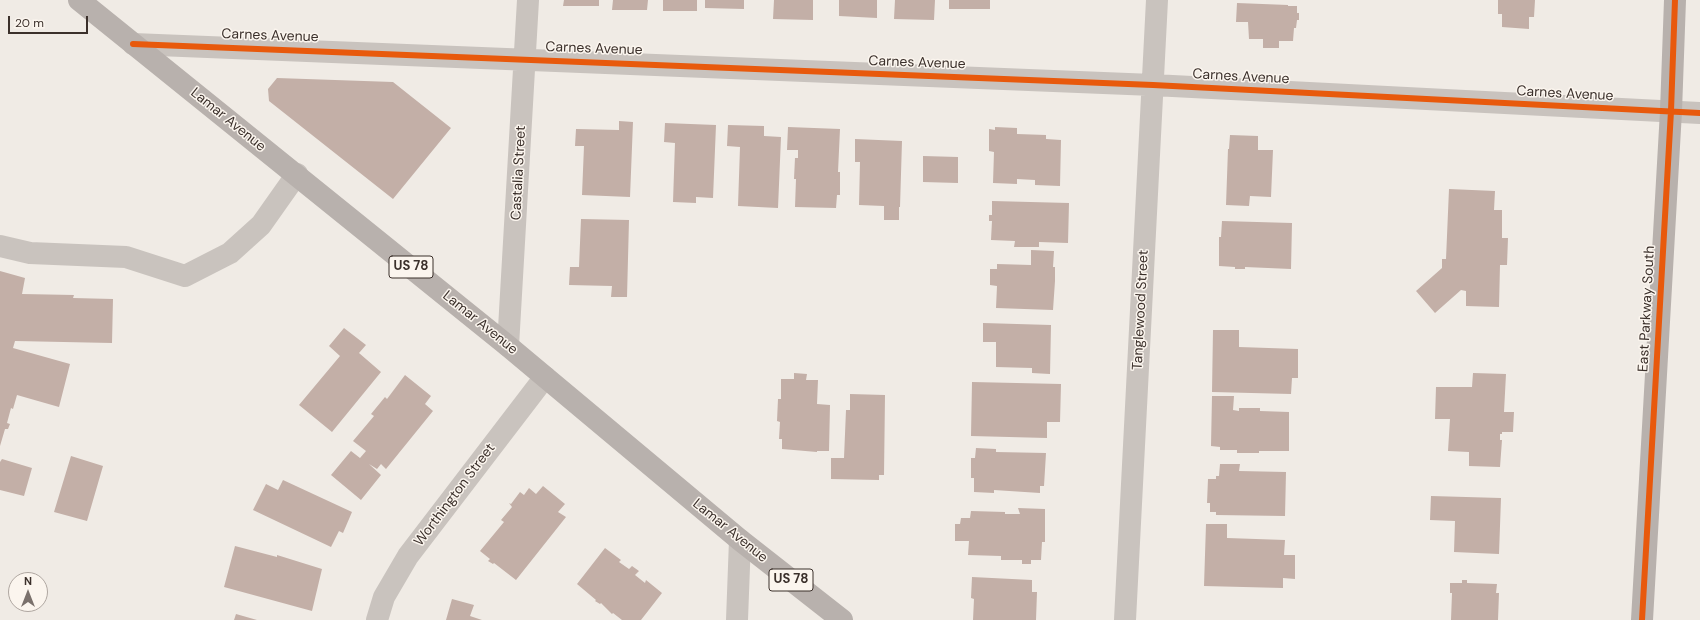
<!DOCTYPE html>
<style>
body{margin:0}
#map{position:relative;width:1700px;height:620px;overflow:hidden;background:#f0ebe5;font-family:"DM Sans",sans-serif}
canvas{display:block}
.north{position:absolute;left:8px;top:572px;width:40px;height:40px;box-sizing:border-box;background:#fbf5ee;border:1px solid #aea6a0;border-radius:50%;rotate:0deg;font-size:11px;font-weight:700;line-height:16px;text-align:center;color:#3b302b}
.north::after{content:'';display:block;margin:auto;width:14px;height:18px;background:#7a716c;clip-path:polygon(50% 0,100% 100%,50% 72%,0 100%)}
.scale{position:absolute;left:8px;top:16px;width:80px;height:18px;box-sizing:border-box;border:2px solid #3b302b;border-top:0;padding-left:5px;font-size:12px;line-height:14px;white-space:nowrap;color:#3b302b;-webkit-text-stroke:3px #fbf5ee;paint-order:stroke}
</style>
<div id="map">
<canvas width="1700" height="620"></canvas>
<div class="north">N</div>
<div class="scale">20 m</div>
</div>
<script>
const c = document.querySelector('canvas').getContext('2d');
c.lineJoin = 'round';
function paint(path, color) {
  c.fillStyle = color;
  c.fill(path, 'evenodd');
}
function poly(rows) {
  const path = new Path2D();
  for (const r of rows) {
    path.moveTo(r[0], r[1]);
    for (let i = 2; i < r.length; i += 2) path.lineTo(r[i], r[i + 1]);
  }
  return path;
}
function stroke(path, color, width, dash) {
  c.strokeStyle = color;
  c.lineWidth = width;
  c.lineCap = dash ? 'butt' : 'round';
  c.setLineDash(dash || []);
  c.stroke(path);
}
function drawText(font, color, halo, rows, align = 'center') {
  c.font = font + ' "DM Sans",sans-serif';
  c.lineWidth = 3;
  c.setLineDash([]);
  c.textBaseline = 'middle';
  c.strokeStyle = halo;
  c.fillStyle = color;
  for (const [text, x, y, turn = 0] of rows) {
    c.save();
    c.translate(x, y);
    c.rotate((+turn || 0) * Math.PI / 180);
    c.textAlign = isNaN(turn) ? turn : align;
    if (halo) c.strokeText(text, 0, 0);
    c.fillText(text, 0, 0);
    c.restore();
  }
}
paint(poly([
 [564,0,599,0,599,6,563,6],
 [613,0,648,0,647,10,612,10],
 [663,0,697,0,697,11,663,11],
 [705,0,744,0,744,9,705,8],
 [774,0,813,0,813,20,773,19],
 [839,0,877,0,877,18,839,16],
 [895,0,935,0,934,20,894,19],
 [949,0,990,0,990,9,949,9],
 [1498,0,1535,0,1534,17,1529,17,1529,29,1502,27,1502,14,1498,14],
 [1237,3,1288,5,1288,6,1297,6,1297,13,1299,13,1299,20,1297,20,1296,28,1294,28,1293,41,1279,41,1279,48,1263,48,1263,39,1249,39,1248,22,1236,22],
 [277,78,393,82,451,128,393,199,269,101,268,89],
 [619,121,633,122,630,197,582,195,584,146,575,146,576,129,619,130],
 [665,123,716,125,713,198,696,197,696,203,673,202,675,143,664,142],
 [728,125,764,126,764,136,781,137,778,208,738,206,740,147,727,146],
 [788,127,840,129,838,172,840,172,840,195,837,195,836,208,795,207,796,179,794,179,795,158,798,158,798,150,787,150],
 [995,127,1017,128,1017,134,1046,135,1046,139,1061,140,1060,186,1035,185,1035,180,1017,179,1017,184,993,183,994,152,989,151,989,129,995,130],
 [1230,135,1258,136,1258,150,1273,150,1271,197,1250,196,1249,206,1226,205,1228,149,1229,149],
 [855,139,902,141,900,207,899,207,899,220,884,220,884,206,859,205,860,162,855,162],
 [923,156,958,157,958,183,923,182],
 [1449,189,1495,191,1494,210,1502,210,1502,238,1508,238,1507,265,1500,265,1499,307,1466,306,1466,291,1461,290,1435,313,1416,291,1442,268,1442,259,1446,259],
 [992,201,1069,203,1068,243,1039,242,1039,247,1014,247,1015,241,991,240,992,221,989,221,989,215,992,215],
 [581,219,629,220,627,297,611,297,612,286,569,285,570,267,579,267],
 [1222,221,1292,223,1291,269,1245,267,1245,269,1235,269,1235,267,1219,266,1219,237,1221,237],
 [1031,250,1054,251,1053,267,1055,267,1055,281,1053,310,996,308,997,286,990,285,990,269,997,269,997,264,1031,265],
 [0,271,25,278,22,294,74,295,73,298,113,299,112,343,15,341,13,348,70,364,59,407,17,395,13,409,11,408,7,423,10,424,8,429,5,429,0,446],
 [983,323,1051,325,1050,374,1032,373,1032,368,996,367,996,342,983,342],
 [344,328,366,345,359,353,381,372,332,432,299,405,340,356,329,346],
 [1213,330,1239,330,1239,347,1298,349,1298,378,1292,378,1291,394,1212,392],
 [794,373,807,374,806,380,818,380,817,404,830,405,829,451,817,451,817,452,782,449,782,439,779,439,780,422,777,421,778,399,781,399,781,379,794,379],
 [1473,373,1506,374,1504,412,1514,412,1513,432,1502,432,1502,434,1500,434,1500,440,1502,440,1500,467,1469,466,1469,452,1448,451,1450,419,1435,419,1436,387,1472,387],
 [405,375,431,396,425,404,433,411,386,469,381,464,377,469,369,464,381,475,361,500,331,475,351,451,360,458,366,451,353,441,374,416,371,414,385,397,387,399],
 [972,382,1061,384,1060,422,1047,422,1047,438,971,436],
 [850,394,885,395,884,475,879,475,879,480,831,479,831,458,844,458,846,410,850,410],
 [1212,396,1234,396,1233,410,1239,411,1239,408,1260,408,1260,411,1289,412,1289,451,1259,451,1259,453,1237,453,1237,450,1220,450,1220,447,1211,446],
 [976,448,996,449,996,452,1046,453,1044,486,1040,486,1040,493,994,490,994,493,974,492,974,478,971,478,971,458,975,458],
 [71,456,103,466,87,521,54,512],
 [2,459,32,468,24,496,0,490,0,462],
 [1220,464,1240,464,1239,471,1286,472,1285,516,1216,515,1216,512,1210,512,1210,503,1207,503,1208,479,1216,479,1216,476,1219,476],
 [283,480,352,512,343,533,339,531,331,547,253,510,266,484,278,490],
 [543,486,565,504,558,512,566,517,516,580,494,563,493,564,488,561,490,559,480,551,504,522,501,520,512,507,509,503,511,504,520,492,524,495,529,488,536,494],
 [1431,496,1501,498,1499,554,1454,552,1455,521,1430,520],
 [1018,508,1045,509,1045,542,1042,542,1041,560,1031,560,1031,564,1022,564,1022,560,1001,560,1001,556,968,555,969,541,955,541,955,524,960,524,961,518,970,518,971,511,1005,512,1005,514,1020,514],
 [1206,524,1227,524,1227,538,1285,540,1284,555,1295,555,1295,579,1283,578,1283,588,1204,586],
 [235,546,277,557,277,555,322,569,312,611,224,587],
 [605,548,621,560,619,562,629,569,632,566,639,571,635,575,645,583,646,580,662,593,641,620,622,620,613,613,612,614,601,603,600,604,595,601,596,600,577,584],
 [972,577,1032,580,1032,592,1037,592,1036,620,973,620,974,599,971,598],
 [1462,580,1467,580,1467,583,1497,584,1496,593,1499,593,1498,620,1451,620,1452,593,1450,593,1450,583,1462,583],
 [452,599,474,605,470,616,482,620,446,620],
 [236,614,257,620,234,620]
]), '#c3afa7');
stroke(poly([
 [133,44,1153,85,1700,113],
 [0,246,30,253,126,257,185,276,230,253,261,225,297,174],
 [508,346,528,0],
 [377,620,384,597,408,556,545,377],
 [737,620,740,540],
 [1125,620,1157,0]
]), '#c9c3be', 22);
stroke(poly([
 [79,0,508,346,740,540,842,620],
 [1642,620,1671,111,1675,0]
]), '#b8b1ad', 22);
stroke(poly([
 [133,44,1153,85,1700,113],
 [1642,620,1671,111,1675,0]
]), '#e8590c', 6);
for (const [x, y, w] of [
 [411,267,44],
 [791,580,44]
]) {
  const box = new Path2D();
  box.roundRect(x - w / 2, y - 11, w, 22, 3);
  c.fillStyle = '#fbf5ee';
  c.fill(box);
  stroke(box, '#3b302b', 1);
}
drawText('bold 13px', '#3b302b', null, [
 ["US 78",411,267],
 ["US 78",791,580]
]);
drawText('14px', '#3b302b', '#fbf5ee', [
 ["Carnes Avenue",270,36,2],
 ["Carnes Avenue",594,49,2],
 ["Carnes Avenue",917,63,2],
 ["Carnes Avenue",1241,77,3],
 ["Carnes Avenue",1565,94,3],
 ["Lamar Avenue",228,120,39],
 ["Castalia Street",519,173,-87],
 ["East Parkway South",1647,309,-87],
 ["Tanglewood Street",1141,310,-87],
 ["Lamar Avenue",480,323,39],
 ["Worthington Street",455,495,-53],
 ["Lamar Avenue",730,531,39]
]);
</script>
